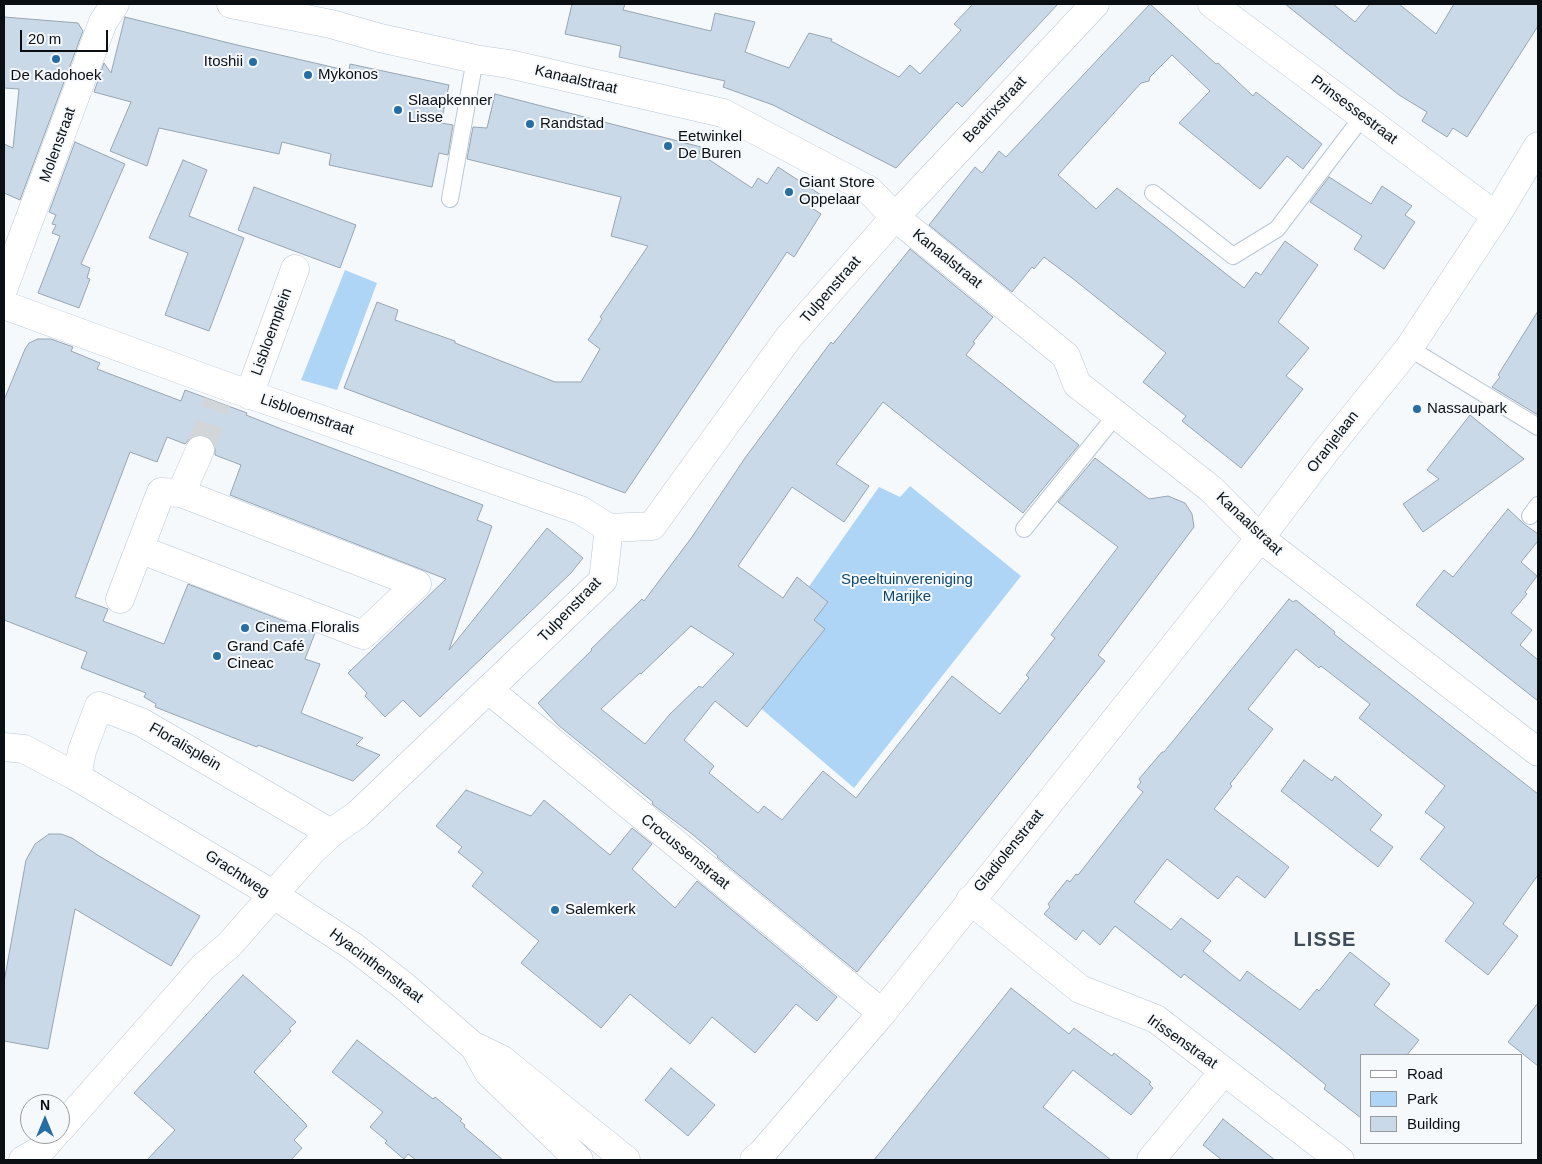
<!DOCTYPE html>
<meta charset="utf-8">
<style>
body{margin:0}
#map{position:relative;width:1542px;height:1164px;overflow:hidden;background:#f6f9fc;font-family:Helvetica,sans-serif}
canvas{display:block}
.frame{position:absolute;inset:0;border:5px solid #090f13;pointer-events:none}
.legend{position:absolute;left:1360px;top:1054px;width:162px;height:90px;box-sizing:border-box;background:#f6f9fc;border:1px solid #979b9f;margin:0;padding:6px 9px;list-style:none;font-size:15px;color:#090f13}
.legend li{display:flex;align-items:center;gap:10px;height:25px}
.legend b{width:25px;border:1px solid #979b9f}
.north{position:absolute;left:20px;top:1094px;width:50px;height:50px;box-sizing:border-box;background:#f6f9fc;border:1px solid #979b9f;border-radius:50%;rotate:0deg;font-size:14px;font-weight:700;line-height:20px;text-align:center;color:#090f13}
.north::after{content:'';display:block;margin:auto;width:18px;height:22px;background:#266da2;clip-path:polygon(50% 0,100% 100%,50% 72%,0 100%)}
.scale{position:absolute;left:20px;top:30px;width:88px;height:22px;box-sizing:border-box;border:2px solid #090f13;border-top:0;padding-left:6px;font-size:15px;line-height:18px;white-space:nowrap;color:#090f13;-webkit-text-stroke:4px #f6f9fc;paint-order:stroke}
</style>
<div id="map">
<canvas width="1542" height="1164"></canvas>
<div class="frame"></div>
<ul class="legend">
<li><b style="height:6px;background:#fff"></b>Road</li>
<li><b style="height:14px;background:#aed5f6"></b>Park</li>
<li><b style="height:14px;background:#cad9e7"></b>Building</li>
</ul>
<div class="north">N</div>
<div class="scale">20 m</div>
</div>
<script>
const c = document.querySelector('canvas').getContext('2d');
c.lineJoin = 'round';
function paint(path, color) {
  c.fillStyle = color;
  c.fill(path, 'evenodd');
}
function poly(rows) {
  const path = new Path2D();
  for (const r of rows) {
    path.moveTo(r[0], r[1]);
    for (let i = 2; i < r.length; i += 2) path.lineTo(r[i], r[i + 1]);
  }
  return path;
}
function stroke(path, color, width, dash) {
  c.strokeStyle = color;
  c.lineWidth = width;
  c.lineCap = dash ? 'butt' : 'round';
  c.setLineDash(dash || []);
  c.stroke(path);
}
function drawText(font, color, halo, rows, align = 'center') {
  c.font = font + ' Helvetica,sans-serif';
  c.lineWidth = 4;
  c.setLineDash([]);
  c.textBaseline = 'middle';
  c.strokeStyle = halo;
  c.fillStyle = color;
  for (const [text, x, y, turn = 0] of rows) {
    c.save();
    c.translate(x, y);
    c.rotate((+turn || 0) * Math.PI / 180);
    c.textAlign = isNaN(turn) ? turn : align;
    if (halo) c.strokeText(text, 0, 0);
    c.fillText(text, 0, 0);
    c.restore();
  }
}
paint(poly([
 [345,270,377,283,337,390,301,380],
 [910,486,1021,576,854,788,765,712,739,686,879,487,900,497]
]), '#aed5f6');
const building = poly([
 [572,4,625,4,623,10,711,31,715,13,755,22,745,52,789,68,809,33,832,39,831,41,899,77,910,65,920,74,961,30,954,24,973,4,1058,4,962,107,957,102,896,168,773,105,723,87,725,81,619,57,621,46,565,34,572,4],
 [1150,4,1216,64,1218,63,1253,96,1256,92,1322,144,1303,169,1287,156,1260,189,1179,123,1210,91,1172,55,1150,77,1149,81,1141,83,1058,175,1096,209,1117,188,1244,288,1256,272,1261,275,1285,241,1318,265,1278,322,1309,348,1286,376,1303,389,1241,468,1182,421,1186,416,1143,382,1166,353,1072,278,1044,257,1034,269,1032,267,1012,292,929,225,975,167,982,173,999,151,1006,157,1150,4],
 [1285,4,1333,4,1355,22,1370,4,1399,4,1436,34,1454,4,1538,4,1538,26,1467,137,1453,128,1447,137,1422,121,1427,112,1399,95,1285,4],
 [4,17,78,23,83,31,20,200,4,193,4,144,13,148,19,89,4,88,4,17],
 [125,17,233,44,349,71,350,64,449,85,441,123,453,125,448,155,439,153,432,187,329,165,331,154,282,142,279,154,159,128,147,166,110,151,131,102,94,92,104,63,111,73,125,17],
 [495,94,701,147,699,153,752,188,758,178,767,184,778,167,821,195,812,208,821,214,794,257,787,252,625,493,344,388,377,302,398,310,395,320,455,341,455,343,555,382,581,382,600,349,588,340,602,319,600,317,648,246,611,236,621,197,467,159,473,127,487,128,495,94],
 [75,142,125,164,81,264,90,268,87,278,90,279,79,308,38,293,60,236,52,233,56,225,52,224,56,215,49,212,75,142],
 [183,160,207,170,189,216,244,238,209,331,165,315,188,253,149,238,183,160],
 [1329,177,1371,204,1382,186,1412,206,1405,215,1415,222,1384,269,1354,249,1362,236,1310,202,1329,177],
 [254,187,356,225,340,268,238,230,254,187],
 [910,249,993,317,973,342,975,343,966,355,1079,445,1023,513,883,402,836,464,869,486,844,522,792,487,738,566,783,598,797,577,828,602,814,620,825,629,747,727,715,701,684,740,714,766,709,773,758,813,764,806,782,820,823,771,856,798,952,676,1000,714,1029,678,1026,675,1055,638,1051,635,1118,547,1058,502,1095,458,1149,499,1168,496,1185,503,1192,514,1194,527,1098,655,1105,661,857,972,717,857,718,856,692,834,652,804,653,802,558,725,538,703,592,650,591,649,642,599,644,601,692,537,745,458,831,342,833,344,910,249],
 [691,626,734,654,702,688,699,686,670,714,645,744,601,709,640,673,641,674,691,626],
 [1538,311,1538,415,1492,387,1500,377,1498,375,1538,311],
 [38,339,51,339,73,347,71,351,100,363,97,369,181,401,185,390,247,413,246,415,284,430,483,505,477,520,492,526,449,650,547,528,583,558,571,573,420,717,403,700,385,717,365,696,367,693,348,673,446,579,230,495,241,465,215,455,215,448,213,441,206,436,198,435,191,437,185,444,167,437,157,462,130,452,75,597,108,609,103,621,164,644,188,584,315,633,305,659,320,664,301,713,363,738,356,745,380,755,353,781,258,745,257,747,155,707,156,704,144,697,146,693,81,668,87,652,4,620,4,400,25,349,29,343,38,339],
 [1470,415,1524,459,1423,532,1403,504,1439,479,1427,470,1470,415],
 [1508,509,1524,524,1538,534,1538,541,1521,562,1537,576,1525,592,1527,594,1511,613,1532,630,1520,645,1538,660,1538,701,1416,605,1444,570,1453,577,1508,509],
 [1289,599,1293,602,1296,600,1335,632,1334,634,1538,794,1538,875,1503,924,1518,936,1488,975,1445,941,1474,903,1420,859,1445,827,1425,812,1445,786,1359,718,1370,704,1321,666,1319,668,1296,649,1248,709,1273,729,1230,784,1232,786,1214,809,1289,867,1265,898,1237,876,1218,899,1167,859,1134,902,1171,930,1181,918,1211,941,1203,951,1240,981,1247,971,1300,1010,1317,989,1319,991,1350,952,1390,984,1374,1005,1419,1040,1407,1055,1361,1055,1361,1118,1324,1089,1326,1085,1279,1047,1184,974,1181,978,1115,926,1100,945,1083,930,1076,940,1044,914,1050,907,1048,904,1067,880,1070,882,1076,874,1078,875,1143,792,1137,787,1141,782,1139,779,1162,752,1164,752,1289,599],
 [1304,760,1332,781,1335,776,1382,815,1370,830,1393,847,1378,867,1281,791,1304,760],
 [466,790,531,816,544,800,610,855,632,828,652,844,632,869,675,908,697,881,837,997,817,1021,796,1004,755,1053,712,1017,690,1044,630,994,601,1028,521,963,539,941,472,886,483,872,458,852,462,847,436,826,466,790],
 [49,834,61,834,72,838,99,856,200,916,171,966,75,909,48,1049,4,1041,4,982,26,860,35,844,49,834],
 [243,975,296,1022,289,1029,291,1031,254,1072,305,1123,307,1126,294,1140,302,1148,291,1160,147,1160,175,1130,134,1093,243,975],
 [1011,988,1069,1034,1074,1028,1112,1056,1114,1053,1151,1082,1149,1084,1153,1088,1131,1115,1073,1070,1043,1107,1111,1160,874,1160,1011,988],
 [1538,1003,1538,1066,1508,1042,1538,1003],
 [357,1040,433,1099,435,1097,462,1119,460,1121,465,1125,464,1127,503,1160,416,1160,408,1154,404,1159,385,1143,387,1141,370,1127,383,1112,332,1072,357,1040],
 [671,1068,715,1105,688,1136,645,1100,671,1068],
 [1223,1119,1248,1139,1275,1160,1222,1160,1203,1145,1223,1119]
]);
paint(building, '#cad9e7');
stroke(building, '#96a5b2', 1);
stroke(poly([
 [200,450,217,402]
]), '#d2d6d9', 28, [28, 14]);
const service = poly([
 [1153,193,1233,256,1277,229,1363,116],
 [450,199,475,59],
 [1409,348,1538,427],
 [1530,516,1538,505],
 [1024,529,1116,415]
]);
const minor = poly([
 [231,4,331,24,380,38,475,59,509,64,723,113,869,190,895,217,1066,356,1077,384,1211,489,1260,538],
 [1212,4,1496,216],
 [4,287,103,22,115,4],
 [4,305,223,385,580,510,609,528],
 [249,395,295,269],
 [181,493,200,450],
 [609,528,652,526,789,337,895,217,1095,4],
 [120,599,161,492,181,493,417,584,363,635,139,549],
 [489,690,882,1013],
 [77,777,82,751,99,706,141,722,331,833],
 [970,900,1080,989,1156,1019,1340,1160],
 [60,1129,203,967,229,945,312,851,331,833,358,814,603,580,609,528],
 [23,1160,42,1149,55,1134],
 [1151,1160,1224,1071]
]);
const tertiary = poly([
 [1260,538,1538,752]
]);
const secondary = poly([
 [4,747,24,749,77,777,274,895,354,947,404,986,472,1045,501,1059,626,1160],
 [476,1050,489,1073,579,1160],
 [754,1160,763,1152,882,1013,1260,538,1325,452,1409,348,1496,216,1538,146]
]);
stroke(service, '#b8c7d5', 18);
stroke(minor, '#b8c7d5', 29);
stroke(tertiary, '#b8c7d5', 29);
stroke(secondary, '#b8c7d5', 29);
stroke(service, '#fff', 16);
stroke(minor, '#fff', 28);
stroke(tertiary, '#fff', 28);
stroke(secondary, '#fff', 28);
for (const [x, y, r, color] of [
 [56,59,5,"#266da2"],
 [253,62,5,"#266da2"],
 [308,75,5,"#266da2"],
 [398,110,5,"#266da2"],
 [530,124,5,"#266da2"],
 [668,146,5,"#266da2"],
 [789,192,5,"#266da2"],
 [1417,409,5,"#266da2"],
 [245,628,5,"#266da2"],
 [217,656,5,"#266da2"],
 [555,910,5,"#266da2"]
]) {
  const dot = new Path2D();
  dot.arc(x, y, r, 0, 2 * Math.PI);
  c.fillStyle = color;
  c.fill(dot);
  stroke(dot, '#f6f9fc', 2);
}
drawText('15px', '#090f13', '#f6f9fc', [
 ["Itoshii",243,62,"right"],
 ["Mykonos",318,75],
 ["De Kadohoek",56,76,"center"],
 ["Slaapkenner",408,101],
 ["Lisse",408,118],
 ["Randstad",540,124],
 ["Eetwinkel",678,137],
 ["De Buren",678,154],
 ["Giant Store",799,183],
 ["Oppelaar",799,200],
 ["Nassaupark",1427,409],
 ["Cinema Floralis",255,628],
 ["Grand Café",227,647],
 ["Cineac",227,664],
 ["Salemkerk",565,910]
], 'left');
drawText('15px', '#090f13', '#f6f9fc', [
 ["Kanaalstraat",576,80,13],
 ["Beatrixstraat",995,110,-47],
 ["Prinsessestraat",1354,110,37],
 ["Molenstraat",58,145,-70],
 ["Kanaalstraat",947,259,39],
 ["Tulpenstraat",831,290,-49],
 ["Lisbloemplein",272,332,-70],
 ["Lisbloemstraat",307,415,19],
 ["Oranjelaan",1333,442,-52],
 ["Kanaalstraat",1249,524,43],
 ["Tulpenstraat",570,610,-46],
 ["Floralisplein",185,747,30],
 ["Gladiolenstraat",1009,851,-51],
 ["Crocussenstraat",685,852,39],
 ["Grachtweg",237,874,33],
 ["Hyacinthenstraat",376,966,37],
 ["Irissenstraat",1182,1042,35]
]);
drawText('15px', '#104970', '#f6f9fc', [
 ["Speeltuinvereniging",907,580],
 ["Marijke",907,597]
]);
c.letterSpacing = '1px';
drawText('bold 20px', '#3f4c57', '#f6f9fc', [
 ["LISSE",1325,940]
]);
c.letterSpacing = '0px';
</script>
